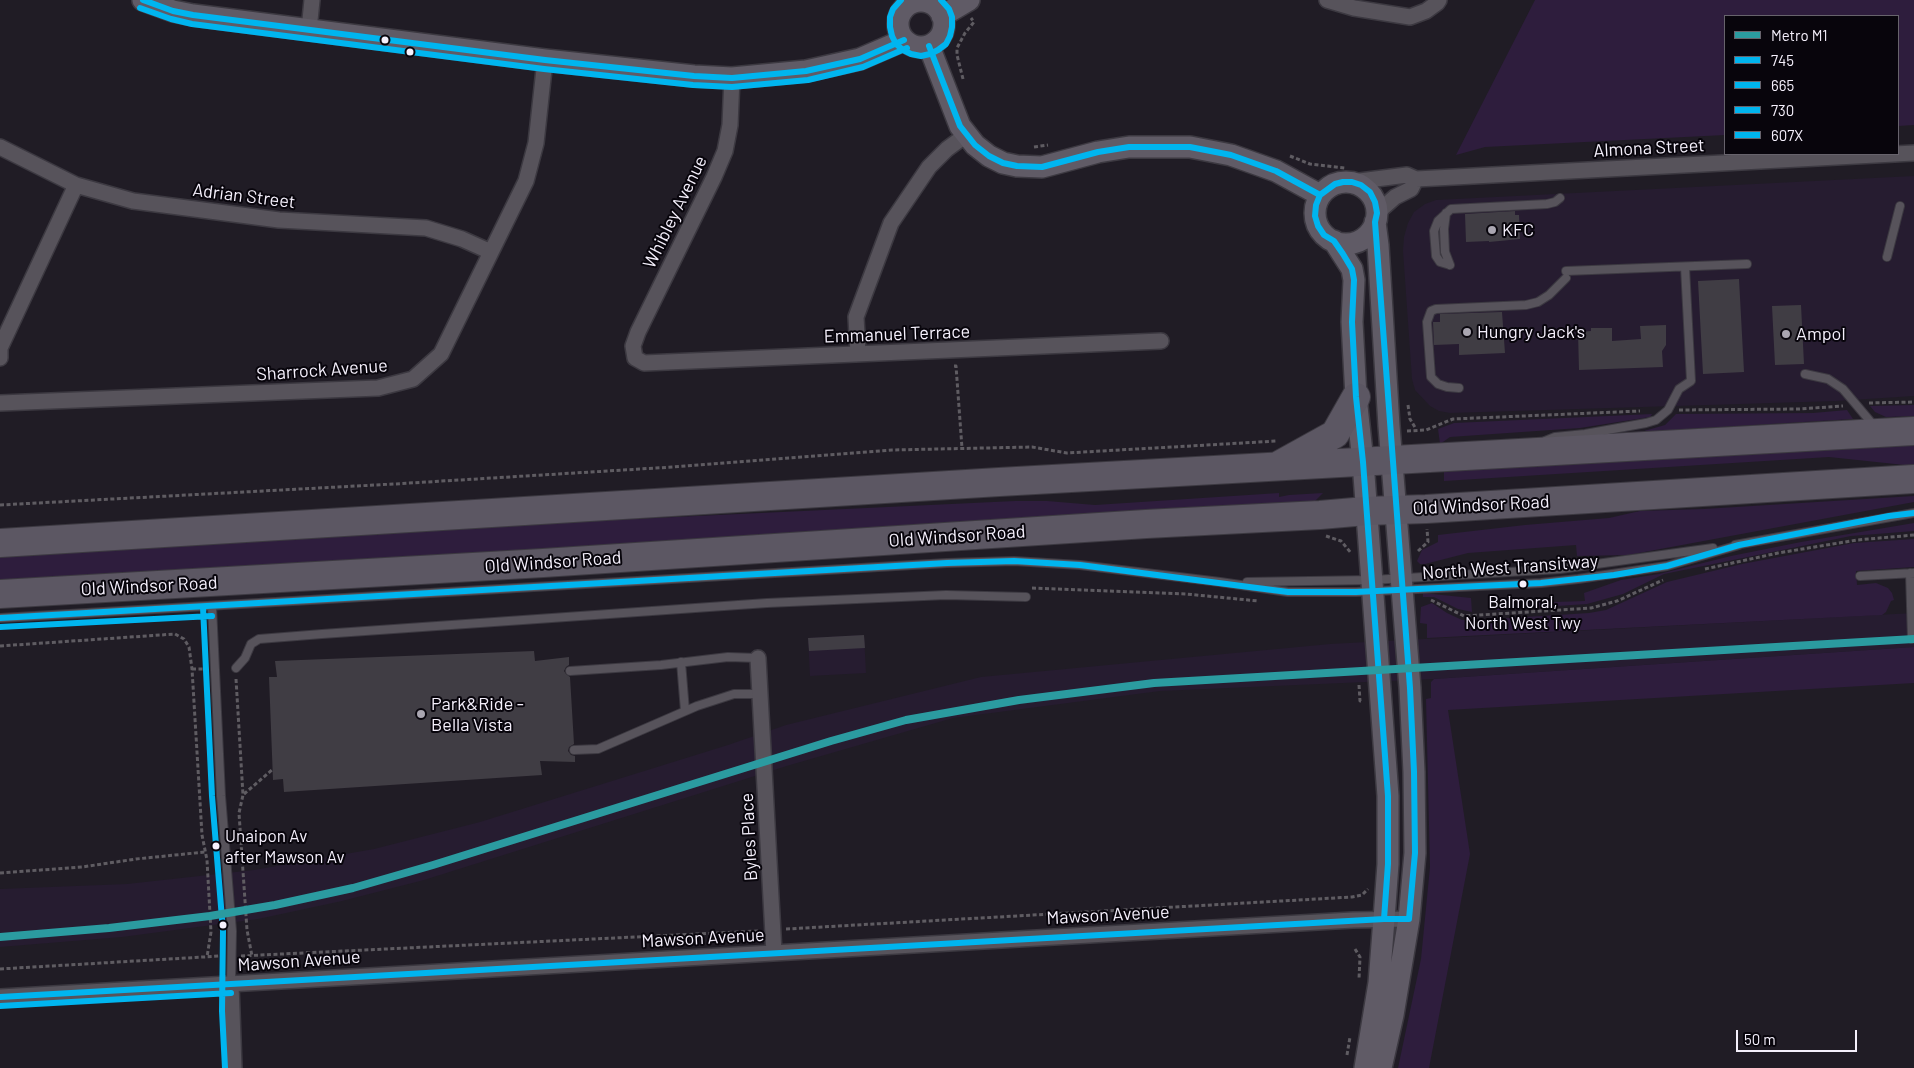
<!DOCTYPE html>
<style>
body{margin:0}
#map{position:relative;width:1914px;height:1068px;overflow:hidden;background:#201c25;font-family:Barlow,sans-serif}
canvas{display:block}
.legend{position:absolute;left:1724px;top:15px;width:175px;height:140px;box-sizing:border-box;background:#08050c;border:1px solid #67636c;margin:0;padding:6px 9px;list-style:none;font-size:15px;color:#f5f0fc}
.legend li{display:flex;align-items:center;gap:10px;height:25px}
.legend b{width:25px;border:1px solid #67636c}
.scale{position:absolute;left:1736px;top:1030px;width:121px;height:22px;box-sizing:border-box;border:2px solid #f5f0fc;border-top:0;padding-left:6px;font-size:15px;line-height:18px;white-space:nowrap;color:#f5f0fc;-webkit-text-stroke:4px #08050c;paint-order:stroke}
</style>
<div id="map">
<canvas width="1914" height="1068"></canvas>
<ul class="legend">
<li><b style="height:6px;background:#2b9ba0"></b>Metro M1</li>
<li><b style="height:6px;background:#00b5ef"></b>745</li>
<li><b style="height:6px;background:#00b5ef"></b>665</li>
<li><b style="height:6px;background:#00b5ef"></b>730</li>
<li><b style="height:6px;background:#00b5ef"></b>607X</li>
</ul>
<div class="scale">50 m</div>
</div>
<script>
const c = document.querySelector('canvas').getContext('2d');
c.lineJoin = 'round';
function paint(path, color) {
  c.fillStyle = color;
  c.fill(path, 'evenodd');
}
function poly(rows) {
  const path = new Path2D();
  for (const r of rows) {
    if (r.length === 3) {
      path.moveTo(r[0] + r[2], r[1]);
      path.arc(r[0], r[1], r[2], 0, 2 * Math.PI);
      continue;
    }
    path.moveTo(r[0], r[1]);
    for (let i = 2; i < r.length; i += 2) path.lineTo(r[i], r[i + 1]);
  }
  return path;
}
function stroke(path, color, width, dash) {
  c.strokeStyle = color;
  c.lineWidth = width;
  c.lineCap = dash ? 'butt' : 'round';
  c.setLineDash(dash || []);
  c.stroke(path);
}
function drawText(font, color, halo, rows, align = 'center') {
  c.font = font + ' Barlow,sans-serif';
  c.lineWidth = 4;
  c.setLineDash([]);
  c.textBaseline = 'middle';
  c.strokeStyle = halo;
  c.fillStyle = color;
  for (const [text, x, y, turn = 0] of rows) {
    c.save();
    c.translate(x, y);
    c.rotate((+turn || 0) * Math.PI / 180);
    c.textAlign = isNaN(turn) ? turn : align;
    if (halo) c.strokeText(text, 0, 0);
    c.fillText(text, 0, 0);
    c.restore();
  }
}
paint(poly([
 [1914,176,1914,396,1836,401,1450,413,1439,411,1430,406,1415,390,1412,379,1403,251,1404,237,1408,223,1414,212,1425,204,1436,200],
 [1914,613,1914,647,1434,679,1160,691,953,718,790,765,424,880,342,901,258,919,122,937,0,947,0,889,127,884,254,870,374,849,480,822,728,745,786,725,981,677,1330,644],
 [864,635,866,673,810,676,808,638]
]), '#261c30');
paint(poly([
 [1535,0,1914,0,1914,125,1898,126,1898,16,1725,16,1725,135,1485,147,1456,155],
 [1914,405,1914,416,1886,417,1875,412,1870,406],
 [1847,410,1853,419,1687,429,1683,433,1598,437,1644,431,1665,425,1676,414,1813,413],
 [1652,414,1650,417,1580,428,1450,437,1440,444,1438,429,1454,423],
 [1914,444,1914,466,1829,457,1444,481,1444,469],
 [1279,493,1279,497,1289,495,1323,493,1314,502,785,536,0,580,0,553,358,532,1015,501,1047,501,1095,505],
 [1914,496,1914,502,1628,555,1577,556,1576,545,1468,553,1425,564,1420,564,1417,561,1422,550,1438,542,1438,535,1525,525,1609,518,1640,511,1704,509],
 [1914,523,1914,531,1851,536,1674,572,1664,574,1623,594,1587,604,1497,610,1496,604,1585,601,1584,593,1621,580,1659,574,1731,556,1801,542],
 [1914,539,1914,567,1856,571,1857,585,1876,583,1888,588,1892,593,1894,600,1891,601,1886,612,1882,615,1427,638,1427,624,1420,623,1421,607,1432,603,1447,613,1462,620,1478,620,1589,613,1606,610,1667,582,1742,564,1854,543],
 [1423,593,1471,598,1472,612,1458,609,1434,597,1423,597],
 [1914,647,1914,683,1448,710,1470,854,1429,1068,1398,1068,1421,959,1430,867,1426,699,1431,698,1431,682,1434,679]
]), '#2e1d3d');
paint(poly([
 [1515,211,1515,215,1519,215,1520,239,1489,242,1489,241,1466,242,1465,214],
 [1739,279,1744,372,1703,374,1698,281],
 [1801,305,1804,364,1775,365,1772,306],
 [1502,312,1505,353,1459,355,1459,344,1434,345,1433,322,1440,322,1440,314],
 [1666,325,1666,345,1662,351,1663,367,1579,370,1578,332,1591,331,1591,328,1612,328,1612,341,1641,339,1640,326],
 [864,635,865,648,809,651,808,638],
 [534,651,535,661,569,657,569,665,566,667,564,671,566,674,570,677,574,744,569,747,568,751,571,755,575,756,575,762,540,761,542,775,284,792,283,779,273,780,269,677,277,677,275,661]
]), '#403d44');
const lane = poly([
 [1446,213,1444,229,1445,252,1450,265],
 [1887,257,1900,206],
 [1450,265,1440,262,1436,256,1434,231,1438,221,1451,209,1547,204,1555,202,1560,198],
 [1566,271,1747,264],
 [1805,374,1828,379,1843,389,1875,427],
 [1459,388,1447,387,1438,384,1431,377,1427,322,1431,311,1436,309,1526,305,1538,302,1549,295,1566,278],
 [1545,441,1555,437,1585,434,1646,423,1656,420,1668,410,1679,389,1691,381,1685,267],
 [1735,545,1914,513],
 [1910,573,1912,639],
 [1860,576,1914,573],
 [1247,582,1372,580,1560,569,1713,548],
 [212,607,221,796,232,931,231,984],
 [0,618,947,563,1014,561,1080,565,1220,582,1288,592,1356,592,1541,583,1578,579,1667,566,1739,545],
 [681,662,685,711],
 [236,668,245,658,251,644,259,639,322,634,767,603,946,595,1026,597],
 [570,671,661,665,728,657,758,658],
 [574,750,598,749,697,706,734,694,760,694]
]);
const street = poly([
 [909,0,910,4],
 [1327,0,1354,8,1410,17,1426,11,1437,3,1439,0],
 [309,30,312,0],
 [732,78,730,125,725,151,714,177,638,332,633,346,635,358,644,363,1161,341],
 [0,147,76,185,133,201,279,220,426,228,462,239,491,252],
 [1352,182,1407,175,1416,179,1914,153],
 [1377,213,1395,197,1411,189,1416,179],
 [858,354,856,317,891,223,929,167,947,149,966,135],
 [0,358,0,348,76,185],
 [0,403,378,388,413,379,441,354,526,181,536,143,545,60],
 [758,658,774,953],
 [231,984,234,1068],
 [0,997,1353,920,1409,919]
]);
const secondary = poly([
 [143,0,173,11,193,15,545,60,694,76,732,78,806,71,860,59,904,40],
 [921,24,23],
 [942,16,969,0],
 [929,46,960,126,975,145,989,156,1003,163,1017,166,1042,167,1098,152,1129,147,1190,147,1231,155,1276,171,1320,195],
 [1346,213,31],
 [1375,222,1378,245,1389,426,1410,688,1414,772,1415,853,1409,919,1393,1015,1381,1068],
 [1334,241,1352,269,1354,280,1352,322,1356,397,1363,462,1388,796,1388,864,1384,919,1379,983,1365,1068]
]);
const highway = poly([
 [1279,465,1335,434,1356,397],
 [0,543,999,482,1914,431],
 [0,594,543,563,1146,524,1320,515,1366,511,1426,509,1914,479]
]);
stroke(lane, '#3c3941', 10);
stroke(street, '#3c3941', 18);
stroke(secondary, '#3c3941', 24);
stroke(highway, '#3c3941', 30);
stroke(poly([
 [963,79,957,55,957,48,965,33,974,22,971,18],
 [1034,147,1048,145],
 [1290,156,1310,164,1345,168],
 [954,366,956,366,962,448],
 [1869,403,1914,402],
 [1408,405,1410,419,1416,429],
 [1679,410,1799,409,1843,406],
 [1407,431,1426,430,1453,419,1640,411],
 [0,505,394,484,673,467,892,450,1032,447,1067,453,1277,441],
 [1326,536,1341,541,1351,553],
 [1418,551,1428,542,1427,529],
 [1705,569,1778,553,1857,540,1914,535],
 [1032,588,1186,594,1258,601],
 [1431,600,1464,616,1591,608,1617,601,1663,580],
 [0,646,175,634,184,639,189,647,192,669,202,835,207,860,211,932,207,957],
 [192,669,205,669],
 [236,679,243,795,239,813,247,930,252,956],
 [1359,685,1360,701,1363,701],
 [244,794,273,769],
 [0,873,82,867,136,859,205,852],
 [786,929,1352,897,1362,895,1368,889],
 [1355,949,1360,957,1359,979],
 [241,956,759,931],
 [0,969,220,956],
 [1347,1055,1350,1037]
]), '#5f5c62', 3, [4, 2.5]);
stroke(lane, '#57535b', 8);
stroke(street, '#57535b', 15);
stroke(secondary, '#605b66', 21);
stroke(highway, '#5c5763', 28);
stroke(poly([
 [143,0,173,11,193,15,545,60,694,76,732,78,806,71,860,59,904,40],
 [929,46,960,126,975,145,989,156,1003,163,1017,166,1042,167,1098,152,1129,147,1190,147,1231,155,1276,171,1320,195],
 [1343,182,1352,182,1361,185,1370,192,1375,202,1377,213,1375,222,1410,688,1414,772,1415,853,1409,919,1384,919,1388,864,1388,796,1363,462,1356,397,1352,322,1354,280,1352,269,1343,254,1334,241,1324,235,1318,226,1315,216,1316,205,1320,195,1335,184,1343,182],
 [0,997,1384,919]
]), '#00b5ef', 6);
stroke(poly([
 [0,618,947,563,1014,561,1080,565,1288,592,1356,592,1541,583,1614,575,1667,566,1739,545,1889,516,1914,513]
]), '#00b5ef', 6);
stroke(poly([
 [901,0,893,9,890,17,890,27,892,36,896,44,903,50,911,54,921,56,930,54,938,50,946,44,950,36,952,27,952,17,949,9,941,0],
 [140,8,171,19,192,24,544,69,693,85,732,87,808,80,863,67,907,48]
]), '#00b5ef', 6);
stroke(poly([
 [203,607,212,796,223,931,222,1011,225,1068],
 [0,627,212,616],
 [0,1006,231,993]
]), '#00b5ef', 6);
stroke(poly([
 [0,937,109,928,210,916,275,905,353,888,433,865,831,741,906,720,1019,700,1154,683,1914,639]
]), '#2b9ba0', 8);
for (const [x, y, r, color] of [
 [385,40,4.5,"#f5f0fc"],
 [410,52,4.5,"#f5f0fc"],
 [1492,230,5,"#aaa6b1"],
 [1467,332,5,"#aaa6b1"],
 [1786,334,5,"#aaa6b1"],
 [1523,584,4.5,"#f5f0fc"],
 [421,714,5,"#aaa6b1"],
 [216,846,4.5,"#f5f0fc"],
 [223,925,4.5,"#f5f0fc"]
]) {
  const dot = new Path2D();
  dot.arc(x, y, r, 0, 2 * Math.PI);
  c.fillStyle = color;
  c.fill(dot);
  stroke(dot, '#08050c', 2);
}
drawText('17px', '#f5f0fc', '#08050c', [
 ["Balmoral,",1523,602],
 ["North West Twy",1523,623],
 ["Unaipon Av",225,836,"left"],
 ["after Mawson Av",225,857,"left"]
]);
drawText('18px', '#f5f0fc', '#08050c', [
 ["Almona Street",1649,148,-3],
 ["Adrian Street",244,196,7],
 ["Whibley Avenue",675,212,-64],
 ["Emmanuel Terrace",897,334,-2],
 ["Sharrock Avenue",322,370,-4],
 ["Old Windsor Road",1481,505,-3],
 ["Old Windsor Road",957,536,-4],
 ["Old Windsor Road",553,562,-4],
 ["North West Transitway",1510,567,-4],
 ["Old Windsor Road",149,586,-3],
 ["Byles Place",749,837,-93],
 ["Mawson Avenue",1108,915,-3],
 ["Mawson Avenue",703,938,-3],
 ["Mawson Avenue",299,961,-4]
]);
drawText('18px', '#f5f0fc', '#08050c', [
 ["KFC",1502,230],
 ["Hungry Jack's",1477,332],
 ["Ampol",1796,334],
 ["Park&Ride -",431,704],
 ["Bella Vista",431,725]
], 'left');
</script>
